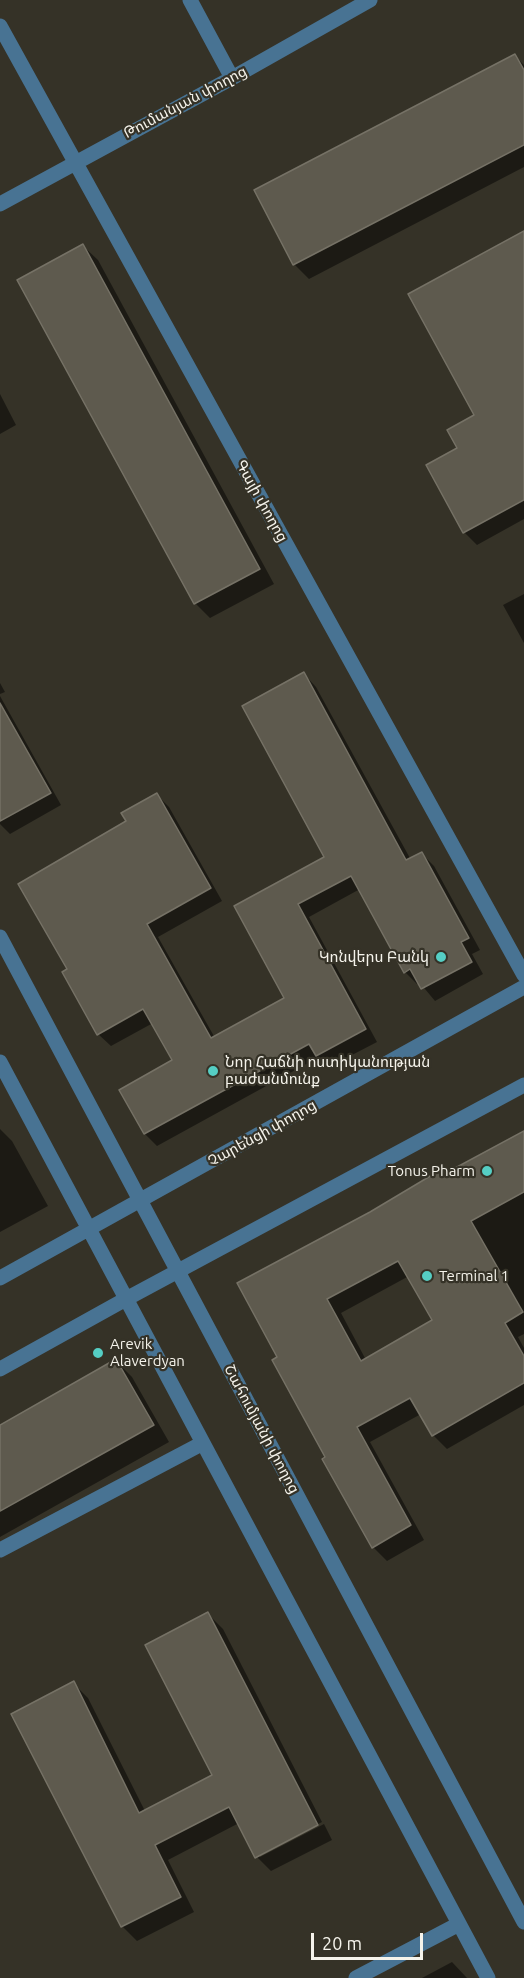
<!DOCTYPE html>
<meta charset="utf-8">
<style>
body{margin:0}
#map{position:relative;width:524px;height:1978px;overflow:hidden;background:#353227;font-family:Ubuntu,sans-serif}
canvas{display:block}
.scale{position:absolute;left:311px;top:1933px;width:112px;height:27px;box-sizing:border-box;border:3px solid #f5f3eb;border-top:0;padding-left:8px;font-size:18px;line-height:21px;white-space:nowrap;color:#f5f3eb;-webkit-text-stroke:4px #353227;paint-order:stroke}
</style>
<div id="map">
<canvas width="524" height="1978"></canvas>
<div class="scale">20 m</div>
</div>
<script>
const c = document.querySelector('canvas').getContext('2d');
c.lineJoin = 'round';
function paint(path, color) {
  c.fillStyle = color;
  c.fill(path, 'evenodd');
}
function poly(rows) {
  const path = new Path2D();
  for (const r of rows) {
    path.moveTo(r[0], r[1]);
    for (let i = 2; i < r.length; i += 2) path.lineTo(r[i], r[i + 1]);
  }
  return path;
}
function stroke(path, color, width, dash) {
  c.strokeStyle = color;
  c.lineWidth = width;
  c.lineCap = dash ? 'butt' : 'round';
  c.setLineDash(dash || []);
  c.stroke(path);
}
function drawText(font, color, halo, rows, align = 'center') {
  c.font = font + ' Ubuntu,"Noto Sans Armenian",sans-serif';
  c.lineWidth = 4.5;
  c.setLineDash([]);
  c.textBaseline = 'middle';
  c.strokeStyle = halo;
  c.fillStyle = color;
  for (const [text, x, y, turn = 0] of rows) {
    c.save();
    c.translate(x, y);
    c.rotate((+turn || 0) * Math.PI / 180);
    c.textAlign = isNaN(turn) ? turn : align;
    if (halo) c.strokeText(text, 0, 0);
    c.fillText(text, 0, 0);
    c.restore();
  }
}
paint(poly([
 [515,56,524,65,524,167,309,279,294,264],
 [524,233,524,519,477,545,464,532,459,449,476,416],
 [83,246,98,260,274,584,210,618,195,603],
 [0,394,16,425,0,434],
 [524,594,524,643,503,605],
 [304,674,316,687,411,860,422,854,434,866,480,950,472,954,483,974,435,1001,420,983,417,984,405,972,360,889,309,917,377,1042,329,1067,319,1057,157,1146,145,1134,121,1090,174,1061,153,1023,111,1046,98,1034,69,970,128,821,157,795,169,807,222,901,158,937,215,1038,286,999,236,907,326,858],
 [0,683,5,692,0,694],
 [0,696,61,805,10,834,0,824],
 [0,1129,12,1141,48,1206,0,1232],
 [524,1133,524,1334,518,1337,524,1348,524,1405,447,1449,433,1435,421,1414,370,1442,424,1540,387,1561,373,1547,279,1358,371,1213,441,1171,445,1175],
 [409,1276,434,1321,366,1360,341,1313],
 [116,1361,132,1377,169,1442,0,1537,0,1427],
 [208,1614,223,1629,322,1822,260,1854,260,1857,324,1824,332,1840,271,1871,257,1857,239,1823,168,1860,194,1912,137,1941,122,1926,73,1683,88,1698,145,1811,214,1776],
 [452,1962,467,1978,422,1978]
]), '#0007');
const building = poly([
 [515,54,524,70,524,145,293,265,254,190,515,54],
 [524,231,524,500,463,533,426,465,457,448,447,430,474,415,408,294,524,231],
 [83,244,260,569,194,604,17,280,83,244],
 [304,672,406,860,422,852,469,938,461,942,472,962,421,989,410,969,404,973,351,876,298,904,366,1029,316,1056,309,1044,144,1134,119,1090,172,1060,143,1009,97,1035,62,972,67,969,18,884,126,821,121,813,157,793,211,888,147,924,211,1038,284,998,234,906,324,857,242,706,304,672],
 [0,703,51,793,0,821,0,703],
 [524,1131,524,1192,471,1221,523,1312,505,1323,524,1356,524,1383,432,1436,410,1398,357,1427,411,1525,372,1548,322,1459,325,1457,272,1360,277,1357,237,1283,370,1212,442,1169,444,1174,524,1131],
 [398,1261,432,1320,361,1361,327,1299,398,1261],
 [116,1359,154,1425,0,1511,0,1425,116,1359],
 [208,1612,318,1825,255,1858,229,1807,155,1845,181,1897,121,1927,11,1714,74,1681,139,1813,212,1775,145,1645,208,1612]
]);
paint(building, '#5e5a4e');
stroke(building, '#767266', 1.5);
stroke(poly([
 [190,0,232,78],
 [0,26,524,975],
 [0,204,232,78,370,0],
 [0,937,524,1922],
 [0,1062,488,1978],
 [0,1278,524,987],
 [0,1369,126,1299,524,1085],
 [0,1550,203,1443],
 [356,1978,459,1924]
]), '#487393', 15);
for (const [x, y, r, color] of [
 [441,957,6,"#55cec4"],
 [213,1071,6,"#55cec4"],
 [487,1171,6,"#55cec4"],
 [427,1276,6,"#55cec4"],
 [98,1353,6,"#55cec4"]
]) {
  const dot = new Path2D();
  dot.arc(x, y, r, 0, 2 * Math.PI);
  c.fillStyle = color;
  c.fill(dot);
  stroke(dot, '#353227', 2);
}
drawText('15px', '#f5f3eb', '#353227', [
 ["Թումանյան փողոց",185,102,-28],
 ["Գայի փողոց",262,501,61],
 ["Չարենցի փողոց",262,1133,-29],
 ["Շահումյանի փողոց",262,1429,62]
]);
drawText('15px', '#f5f3eb', '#353227', [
 ["Կոնվերս Բանկ",429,957,"right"],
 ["Նոր Հաճնի ոստիկանության",225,1062],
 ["բաժանմունք",225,1079],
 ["Tonus Pharm",475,1171,"right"],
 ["Terminal 1",439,1276],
 ["Arevik",110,1344],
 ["Alaverdyan",110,1361]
], 'left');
</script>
